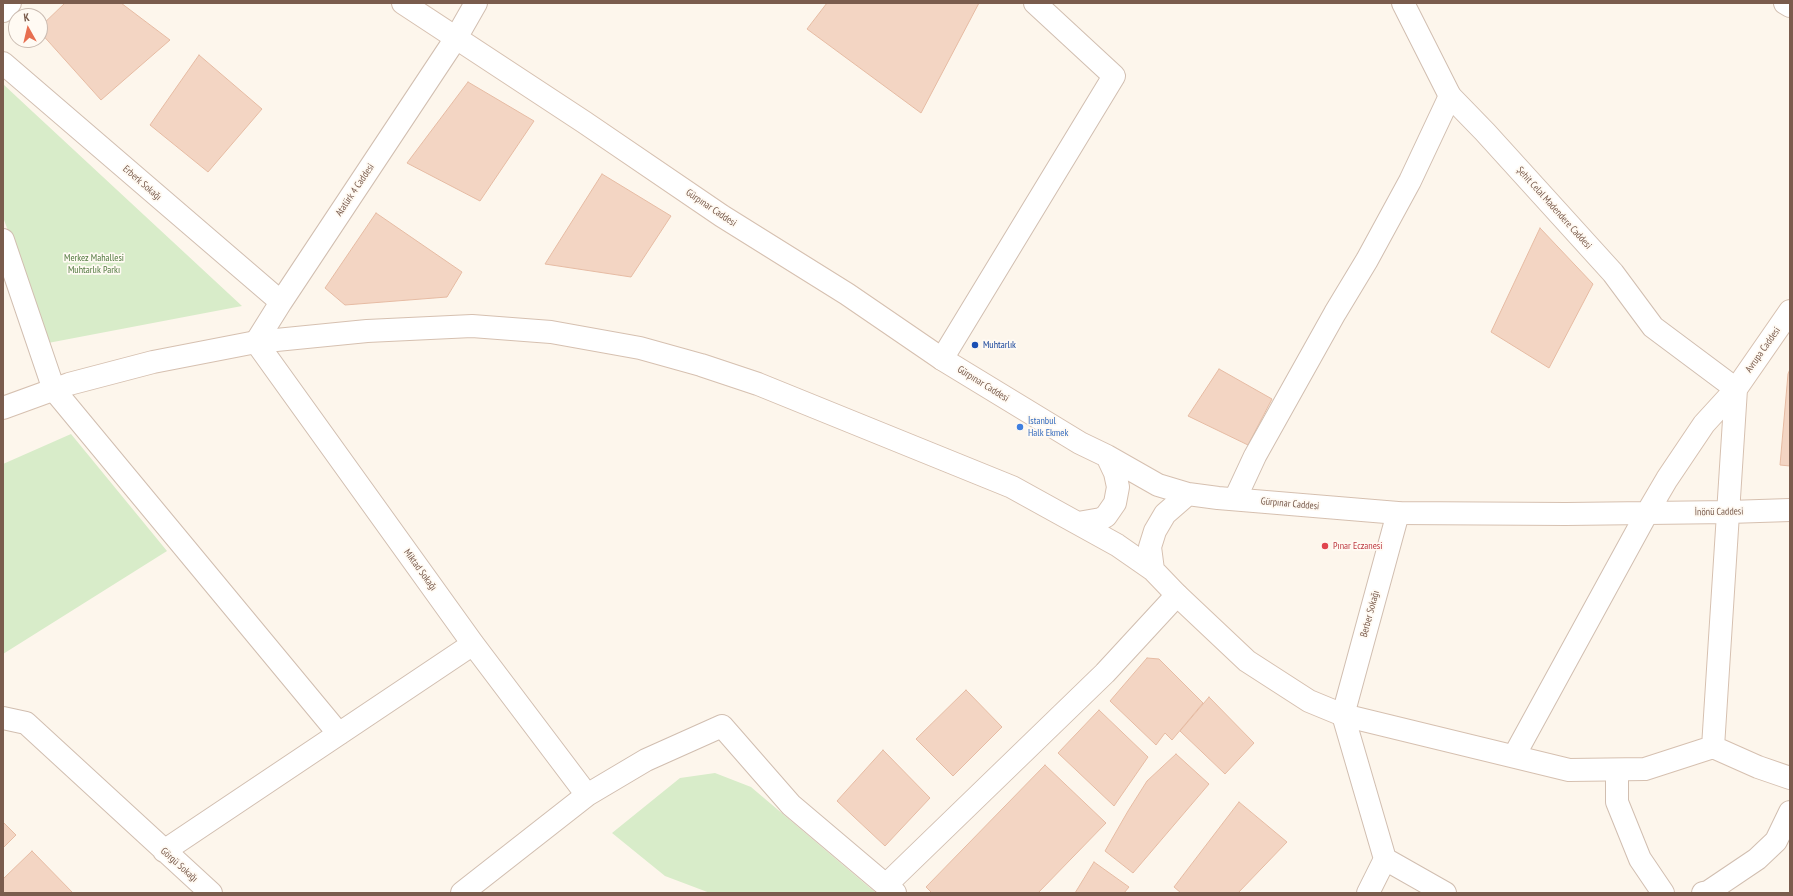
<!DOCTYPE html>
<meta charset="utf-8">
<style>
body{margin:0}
#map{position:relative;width:1793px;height:896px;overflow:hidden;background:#fdf6ec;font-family:"PT Sans Narrow",sans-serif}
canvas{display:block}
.frame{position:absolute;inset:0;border:4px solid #7a5c4d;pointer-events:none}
.north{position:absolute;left:8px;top:8px;width:40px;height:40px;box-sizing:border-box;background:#fffaf3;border:1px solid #cabbb1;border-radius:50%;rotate:352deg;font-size:11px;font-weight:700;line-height:16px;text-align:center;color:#7a5c4d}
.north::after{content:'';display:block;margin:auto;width:14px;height:18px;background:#e76f51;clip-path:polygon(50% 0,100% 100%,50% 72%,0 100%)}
</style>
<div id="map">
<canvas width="1793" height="896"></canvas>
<div class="frame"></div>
<div class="north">K</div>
</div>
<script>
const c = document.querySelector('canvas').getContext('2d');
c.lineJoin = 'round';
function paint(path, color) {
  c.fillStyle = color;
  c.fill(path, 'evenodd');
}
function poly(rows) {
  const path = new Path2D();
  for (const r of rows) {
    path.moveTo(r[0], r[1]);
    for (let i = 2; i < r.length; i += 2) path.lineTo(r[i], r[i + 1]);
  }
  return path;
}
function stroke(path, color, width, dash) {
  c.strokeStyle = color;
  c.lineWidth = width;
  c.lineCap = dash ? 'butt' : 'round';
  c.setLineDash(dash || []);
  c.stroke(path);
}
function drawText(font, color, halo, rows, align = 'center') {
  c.font = font + ' "PT Sans Narrow",sans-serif';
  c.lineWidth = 3.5;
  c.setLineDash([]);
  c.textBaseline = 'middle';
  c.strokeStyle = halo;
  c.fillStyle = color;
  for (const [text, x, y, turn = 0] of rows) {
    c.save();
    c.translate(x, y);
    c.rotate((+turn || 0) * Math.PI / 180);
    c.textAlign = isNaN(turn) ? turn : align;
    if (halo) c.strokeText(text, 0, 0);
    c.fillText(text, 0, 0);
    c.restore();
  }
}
paint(poly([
 [3,84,33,112,242,306,48,343,3,217],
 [71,434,167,551,3,654,3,464],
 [715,773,751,787,876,893,710,893,665,876,612,833,680,778]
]), '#d8ecc9');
const building = poly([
 [65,3,121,3,170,40,101,100,40,32,40,27,65,3],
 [827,3,979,3,921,113,807,29,827,3],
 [199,55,262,109,208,172,150,125,199,55],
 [468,82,534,121,480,201,407,163,468,82],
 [602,174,671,216,631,277,545,264,602,174],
 [376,213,462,272,447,297,345,305,325,288,376,213],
 [1540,228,1593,284,1549,368,1491,332,1540,228],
 [1219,369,1272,399,1248,445,1188,416,1219,369],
 [1790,369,1790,466,1780,465,1788,374,1790,369],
 [1147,658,1159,659,1203,703,1172,740,1165,733,1156,745,1110,701,1147,658],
 [966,690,1002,727,953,776,916,739,966,690],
 [1209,697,1254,743,1225,774,1180,731,1209,697],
 [1099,710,1148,757,1114,806,1058,753,1099,710],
 [883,750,930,798,885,846,837,801,883,750],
 [1176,754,1209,784,1133,873,1105,851,1128,811,1147,781,1176,754],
 [1045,765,1106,823,1038,893,932,893,926,887,1045,765],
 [1239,802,1287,842,1238,893,1181,893,1174,887,1239,802],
 [3,822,16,835,3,848,3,822],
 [32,851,73,893,3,893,3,879,32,851],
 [1094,862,1129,887,1124,893,1075,893,1094,862]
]);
paint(building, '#f3d5c3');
stroke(building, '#e6bba3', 1);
const pedestrian = poly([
 [1617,770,1617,802,1640,859,1663,893]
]);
const minor = poly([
 [476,3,456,38,281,302,256,342,473,644,587,795],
 [1785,3,1790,6],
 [3,11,10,3],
 [3,63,281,302],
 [3,240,54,390,339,734],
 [942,359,1114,76,1035,3],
 [1235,499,1255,456,1335,313,1367,260,1410,181,1450,96],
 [3,718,26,723,211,893],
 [1514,756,1647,513],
 [164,851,473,644],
 [1385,859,1445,893],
 [886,885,1105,673,1177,595],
 [462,893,587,795,646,760,722,726,791,805,895,893],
 [1368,893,1385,859,1343,715,1398,513],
 [1703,893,1708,892,1757,859,1776,841,1790,812]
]);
const tertiary = poly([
 [1403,3,1450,96,1485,132,1613,273,1653,327,1736,389]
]);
const secondary = poly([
 [403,3,584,122,722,216,847,294,942,359,1080,443,1107,456,1158,485,1188,494,1218,498,1398,513,1566,514,1729,512,1790,510],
 [3,408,69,384,153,362,256,342,367,331,472,326,551,332,640,348,701,365,758,384,1012,487,1117,545,1153,570,1177,595,1247,661,1309,701,1343,715,1569,770,1645,769,1713,747,1758,767,1790,778],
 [1647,513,1667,479,1704,424,1736,389,1790,311],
 [1078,523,1101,519,1106,516,1115,503,1118,487,1115,473,1107,456],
 [1153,570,1150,547,1155,531,1165,514,1188,494],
 [1713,747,1736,389]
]);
stroke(pedestrian, '#d1beb0', 24);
stroke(minor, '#d1beb0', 24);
stroke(tertiary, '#d1beb0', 24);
stroke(secondary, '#d6c0b0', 24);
stroke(pedestrian, '#fff', 22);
stroke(minor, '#fff', 22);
stroke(tertiary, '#fff', 22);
stroke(secondary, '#fff', 22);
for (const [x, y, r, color] of [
 [975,345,4,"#1a4fb4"],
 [1020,427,4,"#3f7fe0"],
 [1325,546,4,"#e0444e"]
]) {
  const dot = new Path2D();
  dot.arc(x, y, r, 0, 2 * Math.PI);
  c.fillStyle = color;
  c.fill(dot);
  stroke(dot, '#fffaf3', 1.5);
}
drawText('10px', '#7a5c4d', '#fffaf3', [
 ["Erberk Sokağı",142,183,41],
 ["Atatürk 4 Caddesi",355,190,-56],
 ["Gürpınar Caddesi",711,208,34],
 ["Şehit Celal Madendere Caddesi",1554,208,48],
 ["Avrupa Caddesi",1763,350,-55],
 ["Gürpınar Caddesi",983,384,32],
 ["Gürpınar Caddesi",1290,504,5],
 ["İnönü Caddesi",1719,512,-1],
 ["Miktad Sokağı",420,570,54],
 ["Berber Sokağı",1370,614,-75],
 ["Görgü Sokağı",179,865,42]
]);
drawText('10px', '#537a41', '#fffaf3', [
 ["Merkez Mahallesi",94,258],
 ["Muhtarlık Parkı",94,270]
]);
drawText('10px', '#164399', '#fffaf3', [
 ["Muhtarlık",983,345]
], 'left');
drawText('10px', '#366cbe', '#fffaf3', [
 ["İstanbul",1028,421],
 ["Halk Ekmek",1028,433]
], 'left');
drawText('10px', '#be3a42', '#fffaf3', [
 ["Pınar Eczanesi",1333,546]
], 'left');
</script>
